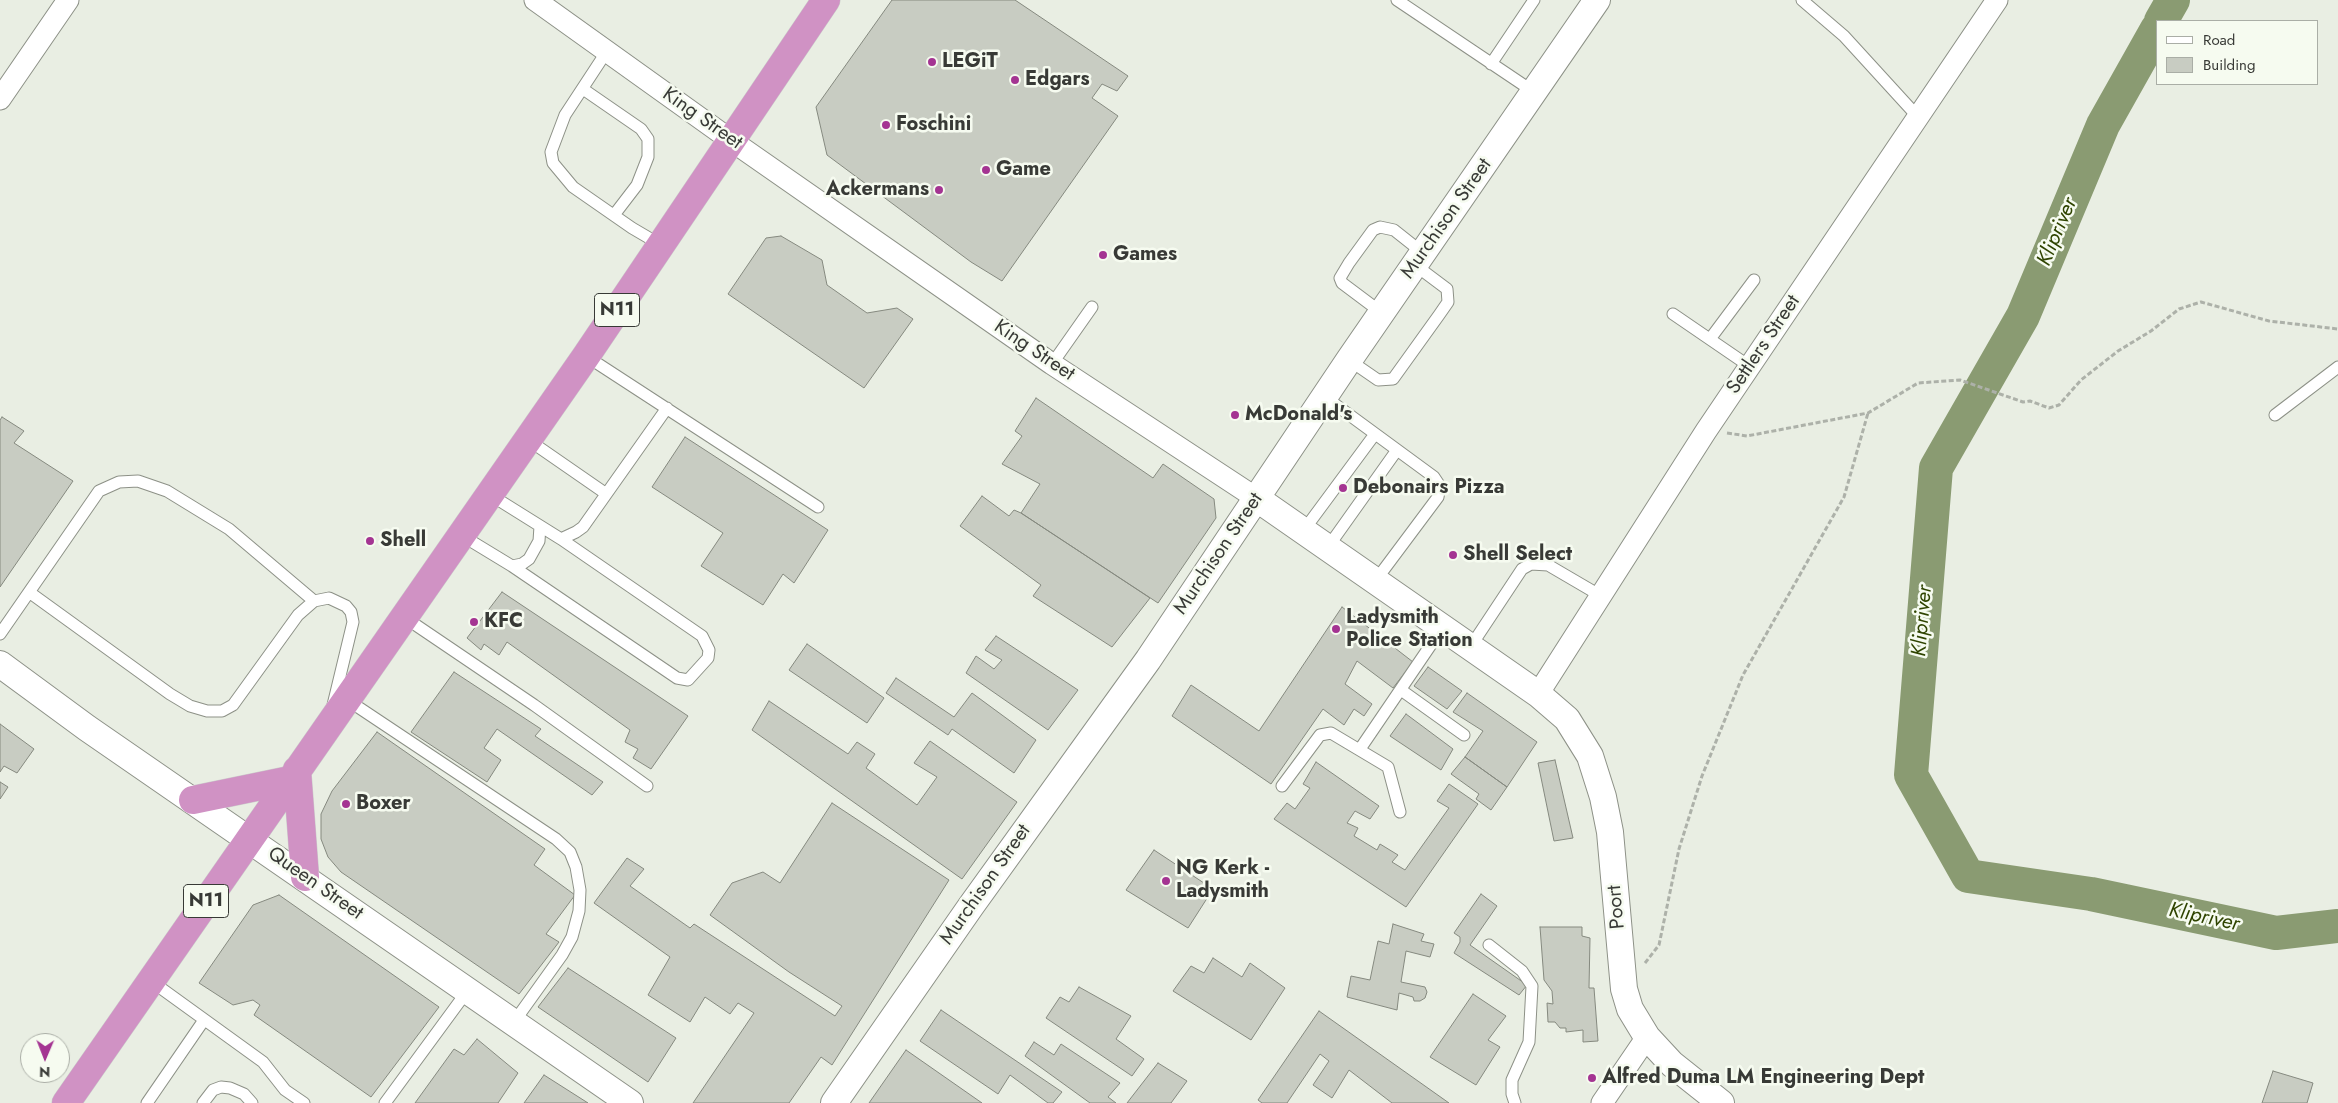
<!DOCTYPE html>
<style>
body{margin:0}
#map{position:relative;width:2338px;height:1103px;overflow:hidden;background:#e9eee3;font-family:Jost,sans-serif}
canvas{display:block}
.legend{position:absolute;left:2156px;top:20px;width:162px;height:65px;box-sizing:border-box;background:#f6fbf0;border:1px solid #aaaea6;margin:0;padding:6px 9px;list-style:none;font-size:15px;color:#383a36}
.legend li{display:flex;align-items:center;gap:10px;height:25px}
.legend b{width:25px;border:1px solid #aaaea6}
.north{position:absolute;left:20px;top:1033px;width:50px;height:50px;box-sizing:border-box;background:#f6fbf0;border:1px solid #aaaea6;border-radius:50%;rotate:181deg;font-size:14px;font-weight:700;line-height:20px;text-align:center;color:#383a36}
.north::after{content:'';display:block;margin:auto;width:18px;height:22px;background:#a43492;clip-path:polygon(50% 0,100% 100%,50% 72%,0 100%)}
</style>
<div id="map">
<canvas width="2338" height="1103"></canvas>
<ul class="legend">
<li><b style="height:6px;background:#fff"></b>Road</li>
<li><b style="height:14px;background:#c8ccc2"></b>Building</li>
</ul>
<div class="north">N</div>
</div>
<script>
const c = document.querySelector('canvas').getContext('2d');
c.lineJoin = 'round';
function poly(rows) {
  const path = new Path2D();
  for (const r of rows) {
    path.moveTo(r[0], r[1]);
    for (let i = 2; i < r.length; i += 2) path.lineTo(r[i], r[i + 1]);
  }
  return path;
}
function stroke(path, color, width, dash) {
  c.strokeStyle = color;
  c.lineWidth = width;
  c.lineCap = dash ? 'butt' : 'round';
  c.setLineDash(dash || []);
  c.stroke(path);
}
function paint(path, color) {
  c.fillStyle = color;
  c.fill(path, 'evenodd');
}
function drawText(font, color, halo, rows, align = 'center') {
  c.font = font + ' Jost,sans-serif';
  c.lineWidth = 5;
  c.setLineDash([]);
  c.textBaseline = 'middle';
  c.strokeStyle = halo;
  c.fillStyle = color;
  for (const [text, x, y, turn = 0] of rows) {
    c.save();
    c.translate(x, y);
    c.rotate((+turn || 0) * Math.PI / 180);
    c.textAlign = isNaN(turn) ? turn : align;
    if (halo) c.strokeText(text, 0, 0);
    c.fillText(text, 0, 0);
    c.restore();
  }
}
stroke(poly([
 [2161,21,2173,0],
 [2157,29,2103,125,2023,316,1936,468,1911,775,1968,876,2091,894,2276,933,2338,926]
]), '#8a9b72', 34);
const building = poly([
 [892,0,1015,0,1128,76,1117,91,1102,84,1092,98,1118,116,1002,281,971,262,827,155,816,107,892,0],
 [781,236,822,260,827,285,867,313,897,308,913,319,864,388,728,294,766,238,781,236],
 [1036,398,1153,478,1163,464,1214,499,1216,518,1158,603,1021,513,1040,484,1002,464,1022,436,1015,431,1036,398],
 [2,417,24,431,14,443,73,481,0,587,0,420,2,417],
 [685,437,828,530,794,583,783,574,763,605,701,566,723,533,652,487,685,437],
 [982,496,1009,516,1014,510,1021,513,1150,598,1112,647,1033,596,1041,585,960,526,982,496],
 [502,592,688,716,651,769,633,758,638,749,625,742,630,730,507,642,499,655,484,644,481,650,467,638,502,592],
 [1342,607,1413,662,1393,688,1357,661,1345,684,1372,704,1364,716,1354,709,1344,725,1323,709,1271,784,1172,716,1191,685,1259,731,1342,607],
 [996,636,1078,690,1048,730,966,673,976,656,994,669,1002,660,985,650,996,636],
 [807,644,884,698,867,723,789,670,807,644],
 [1428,667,1462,691,1447,709,1414,686,1428,667],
 [454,672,541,729,535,736,603,782,592,795,497,729,484,748,501,760,487,782,411,732,454,672],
 [896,678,954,717,972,693,1036,740,1014,773,952,729,948,735,886,693,896,678],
 [1467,693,1537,742,1507,787,1465,757,1483,731,1453,712,1467,693],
 [769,701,848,754,857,742,875,754,866,768,917,805,937,777,914,763,930,741,1017,802,962,879,752,730,769,701],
 [1406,714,1453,749,1441,770,1390,736,1406,714],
 [0,724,34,749,17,773,4,766,0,772,0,724],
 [377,732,545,849,534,865,575,895,546,934,559,942,519,994,341,872,328,857,321,839,321,814,332,791,377,732],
 [1465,757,1507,787,1491,810,1476,799,1479,794,1451,774,1465,757],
 [1555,760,1573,838,1554,841,1538,763,1555,760],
 [1316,762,1379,806,1370,819,1355,811,1347,823,1358,828,1354,836,1377,850,1380,844,1398,855,1392,862,1405,870,1449,808,1437,801,1449,784,1478,804,1406,907,1274,819,1287,803,1295,809,1310,788,1303,784,1316,762],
 [0,782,8,787,0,799,0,782],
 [832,803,949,880,832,1065,821,1057,789,1103,693,1103,754,1013,738,1003,730,1014,705,997,690,1022,648,995,670,957,594,903,627,858,644,869,630,886,690,928,694,924,835,1016,842,1006,789,972,710,915,732,883,763,872,780,883,832,803],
 [1154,850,1213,889,1188,928,1126,890,1154,850],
 [1481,894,1497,906,1470,945,1527,985,1519,995,1454,953,1460,942,1460,937,1454,933,1481,894],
 [279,895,439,1007,371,1097,254,1015,260,1005,253,1000,233,1005,199,983,253,905,279,895],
 [1393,924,1424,934,1421,941,1434,944,1430,957,1406,951,1401,982,1425,987,1427,992,1425,998,1420,1001,1414,1001,1413,997,1399,993,1397,1010,1347,997,1351,976,1370,980,1378,941,1389,944,1393,924],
 [1540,927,1582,927,1582,936,1590,938,1589,988,1594,988,1598,1041,1583,1042,1583,1030,1566,1032,1566,1028,1560,1028,1555,1022,1548,1022,1547,1003,1553,1004,1552,991,1544,980,1540,927],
 [1213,958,1242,977,1250,963,1285,988,1251,1040,1173,991,1191,966,1204,973,1213,958],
 [568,968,676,1038,648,1082,538,1007,568,968],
 [1079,987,1131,1016,1116,1039,1144,1059,1132,1076,1046,1018,1060,997,1069,1002,1079,987],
 [1473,994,1506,1016,1488,1040,1500,1047,1476,1085,1430,1057,1473,994],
 [941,1010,1062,1092,1053,1103,1048,1103,1010,1075,998,1094,920,1041,941,1010],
 [1319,1011,1449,1103,1392,1103,1349,1070,1332,1098,1313,1085,1329,1061,1320,1054,1287,1103,1262,1103,1258,1100,1319,1011],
 [477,1039,518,1073,498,1103,415,1103,454,1049,464,1055,477,1039],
 [1034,1042,1054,1055,1061,1044,1120,1083,1108,1097,1116,1103,1090,1103,1025,1056,1034,1042],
 [906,1050,982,1103,869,1103,906,1050],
 [1158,1063,1187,1081,1171,1103,1127,1103,1158,1063],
 [2273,1071,2313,1083,2307,1103,2262,1103,2273,1071],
 [544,1075,588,1103,524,1103,544,1075]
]);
paint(building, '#c8ccc2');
stroke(building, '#85897f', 1);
const service = poly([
 [1397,0,1534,92],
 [1802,0,1844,36,1918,117],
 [607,51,565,115,551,152,553,163,573,187,632,228,661,245],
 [1491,64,1534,0],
 [583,89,641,129,648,139,648,157,637,185,614,215],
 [1382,313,1342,283,1340,278,1349,263,1373,230,1380,227,1394,230,1423,253],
 [1673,314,1749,366],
 [1710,339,1754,280],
 [586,356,818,507],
 [1349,360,1378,380,1393,379,1439,315,1448,302,1447,289,1415,265],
 [1052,364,1092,307],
 [1325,397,1434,477,1440,486,1438,497,1376,580],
 [2275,415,2338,367],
 [527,439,605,493],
 [489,494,561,539,576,532,583,527,667,408],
 [1304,530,1375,434],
 [461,535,512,566,677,678,688,680,708,658,709,650,702,636,561,539],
 [1328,547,1397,450],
 [512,566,522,564,529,559,539,541,540,526],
 [29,592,170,694,190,706,207,711,222,711,233,705,298,615,314,601,329,598,346,606,351,612,353,622,333,705],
 [404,617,534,705,647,786],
 [0,634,99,491,119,482,138,481,167,491,229,529,314,601],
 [1471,646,1522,569,1531,564,1548,565,1601,596],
 [1401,690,1464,735],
 [346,699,556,839,570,852,576,867,580,890,579,911,572,937,562,955,514,1022],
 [1360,749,1443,627],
 [1282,786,1320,735,1331,733,1388,767,1400,812],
 [1489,945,1522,971,1532,986,1529,1042,1512,1080,1512,1094,1515,1103],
 [151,981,263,1062,285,1090,304,1103],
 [147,1103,204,1020],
 [203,1103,213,1090,221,1087,230,1088,244,1094,252,1103],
 [385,1103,468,990]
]);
const minor = poly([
 [535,0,732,141,1052,364,1256,498],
 [0,99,68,0],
 [1538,694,1706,431,1997,0],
 [1602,1103,1647,1037]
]);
const tertiary = poly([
 [1256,498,1538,694,1567,719,1590,756,1603,797,1610,832,1624,989,1630,1009,1647,1037,1672,1064,1721,1103],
 [0,664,87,728,630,1103],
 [834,1103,971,906,1148,660,1349,360,1597,0]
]);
const trunk = poly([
 [297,770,305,877],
 [193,800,290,780],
 [66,1103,586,356,826,0]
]);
stroke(service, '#8d9187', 13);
stroke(minor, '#8d9187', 23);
stroke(tertiary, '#8d9187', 28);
stroke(trunk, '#cbcccb', 29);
stroke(poly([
 [1727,433,1747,436,1868,413,1918,383,1960,380,2023,402,2030,401,2049,408,2059,405,2081,380,2118,351,2151,331,2179,309,2201,302,2269,321,2338,329],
 [1645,963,1659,945,1679,849,1702,776,1743,675,1844,497,1868,413]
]), '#adb1a9', 3, [5, 2.5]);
stroke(service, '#fff', 11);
stroke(minor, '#fff', 21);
stroke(tertiary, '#fff', 26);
stroke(trunk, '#d092c4', 28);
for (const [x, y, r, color] of [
 [932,62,5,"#a43492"],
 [1015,80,5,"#a43492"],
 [886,125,5,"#a43492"],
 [986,170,5,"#a43492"],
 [939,190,5,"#a43492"],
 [1103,255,5,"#a43492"],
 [1235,415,5,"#a43492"],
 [1343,488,5,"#a43492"],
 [370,541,5,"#a43492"],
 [1453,555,5,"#a43492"],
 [474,622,5,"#a43492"],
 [1336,629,5,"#a43492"],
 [346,804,5,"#a43492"],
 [1166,881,5,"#a43492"],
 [1592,1078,5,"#a43492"]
]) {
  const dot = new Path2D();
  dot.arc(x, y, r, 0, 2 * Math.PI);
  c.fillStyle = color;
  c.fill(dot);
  stroke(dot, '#f6fbf0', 2);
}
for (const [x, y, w] of [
 [617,310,45],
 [206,901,45]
]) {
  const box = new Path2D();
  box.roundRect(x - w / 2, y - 16.5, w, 33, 4);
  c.fillStyle = '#f6fbf0';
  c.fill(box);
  stroke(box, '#383a36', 1);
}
drawText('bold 19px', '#383a36', null, [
 ["N11",617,310],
 ["N11",206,901]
]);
drawText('bold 20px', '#383a36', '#f6fbf0', [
 ["LEGiT",942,62],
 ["Edgars",1025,80],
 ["Foschini",896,125],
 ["Game",996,170],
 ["Ackermans",929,190,"right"],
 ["Games",1113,255],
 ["McDonald's",1245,415],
 ["Debonairs Pizza",1353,488],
 ["Shell",380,541],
 ["Shell Select",1463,555],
 ["Ladysmith",1346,618],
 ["Police Station",1346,641],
 ["KFC",484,622],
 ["Boxer",356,804],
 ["NG Kerk -",1176,869],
 ["Ladysmith",1176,892],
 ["Alfred Duma LM Engineering Dept",1602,1078]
], 'left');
drawText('20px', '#383a36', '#f6fbf0', [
 ["King Street",702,119,35],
 ["Murchison Street",1447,219,-55],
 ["Settlers Street",1764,345,-56],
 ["King Street",1034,351,34],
 ["Murchison Street",1219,554,-56],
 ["Queen Street",315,884,35],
 ["Murchison Street",986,885,-55],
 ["Poort",1617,907,-95]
]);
drawText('italic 21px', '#2f4400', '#f6fbf0', [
 ["Klipriver",2058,232,-67],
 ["Klipriver",1923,621,-85],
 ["Klipriver",2204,918,12]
]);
</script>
